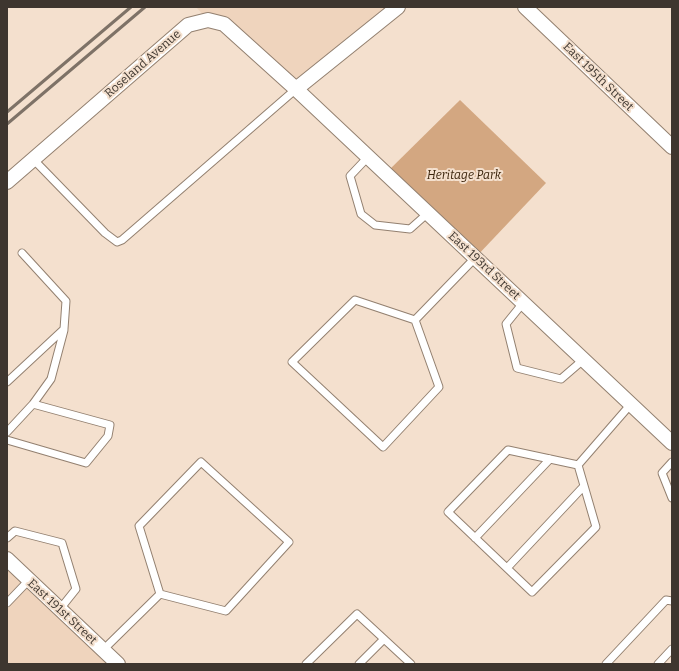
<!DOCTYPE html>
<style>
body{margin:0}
#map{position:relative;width:679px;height:671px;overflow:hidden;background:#f4e0ce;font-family:Bitter,serif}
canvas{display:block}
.frame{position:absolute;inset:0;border:8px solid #3e362f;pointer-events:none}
</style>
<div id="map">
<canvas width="679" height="671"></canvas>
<div class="frame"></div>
</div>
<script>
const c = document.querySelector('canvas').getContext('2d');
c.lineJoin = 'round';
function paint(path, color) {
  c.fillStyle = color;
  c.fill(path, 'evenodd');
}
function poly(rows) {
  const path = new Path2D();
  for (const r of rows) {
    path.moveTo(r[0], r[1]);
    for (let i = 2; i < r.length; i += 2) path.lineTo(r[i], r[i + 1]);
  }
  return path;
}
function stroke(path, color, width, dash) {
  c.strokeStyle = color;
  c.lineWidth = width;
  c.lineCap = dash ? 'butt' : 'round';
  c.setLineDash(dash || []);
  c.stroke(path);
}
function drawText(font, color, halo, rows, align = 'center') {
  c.font = font + ' Bitter,serif';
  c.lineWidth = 4;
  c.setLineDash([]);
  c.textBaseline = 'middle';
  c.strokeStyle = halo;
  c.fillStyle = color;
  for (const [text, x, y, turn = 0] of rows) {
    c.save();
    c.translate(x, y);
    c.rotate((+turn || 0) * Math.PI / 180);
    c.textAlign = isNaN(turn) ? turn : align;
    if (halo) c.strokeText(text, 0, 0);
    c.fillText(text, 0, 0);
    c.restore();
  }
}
paint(poly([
 [196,7,398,7,296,89,208,20],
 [7,559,118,664,7,664]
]), '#efd4bd');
paint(poly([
 [460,100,546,183,475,258,386,173]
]), '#d3a781');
const service = poly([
 [368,157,350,176,361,214,375,225,410,229,428,213],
 [33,159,105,233,117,242,122,240,296,89],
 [523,303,506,324,517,368,561,379,583,360],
 [415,320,439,387,383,447,292,362,355,300,415,320,475,258],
 [7,382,64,329,66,301,22,253],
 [33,404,51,379,64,330],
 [7,432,33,404,110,425,108,436,86,463,7,440],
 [672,462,662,473,672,498],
 [578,465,596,527,532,592,448,512,508,450,578,465,631,404],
 [7,538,15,531,62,543,76,589,60,609],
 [475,538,550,459],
 [507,568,584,486],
 [7,603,29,580],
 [103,650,160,594,226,611,289,542,201,462,139,526,160,594],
 [306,664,357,614,411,664],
 [359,664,384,639],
 [606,664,666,600,672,601],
 [658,664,672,649]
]);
const minor = poly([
 [525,7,672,147],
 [296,89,398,7],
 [7,182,188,25,208,20,224,24,296,89,672,443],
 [7,559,118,664]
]);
stroke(service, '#938070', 9);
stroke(minor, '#938070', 16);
stroke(service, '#fff', 7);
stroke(minor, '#fff', 14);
stroke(poly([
 [7,112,131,7],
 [7,124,145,7]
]), '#7e7267', 3);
drawText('12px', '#3e362f', '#f4e0ce', [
 ["Roseland Avenue",143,64,-41],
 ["East 195th Street",598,77,44],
 ["East 193rd Street",484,266,43],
 ["East 191st Street",62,612,43]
]);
drawText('italic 12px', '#3a230b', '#f4e0ce', [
 ["Heritage Park",464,176]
]);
</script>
